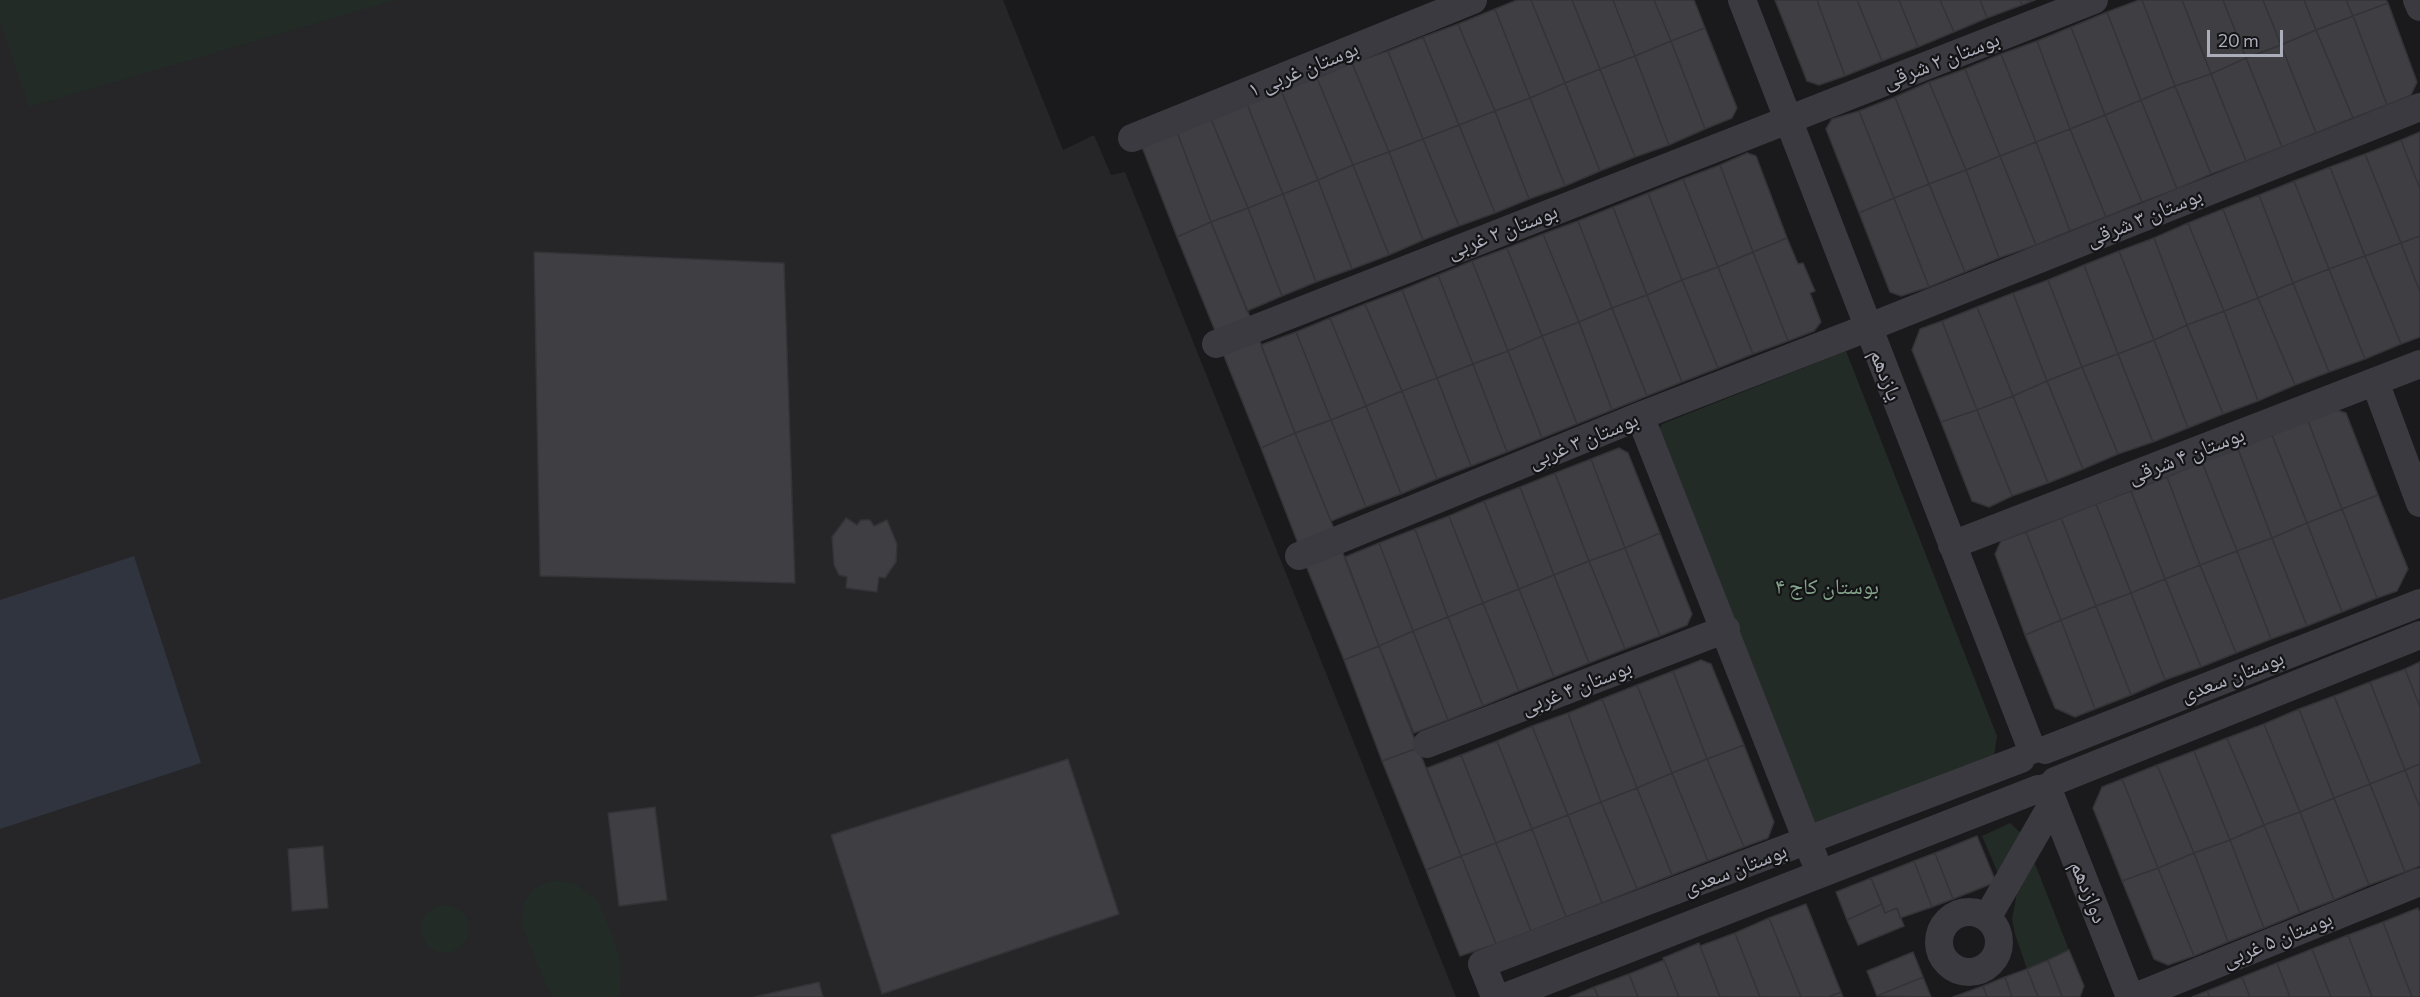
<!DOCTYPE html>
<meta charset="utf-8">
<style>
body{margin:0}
#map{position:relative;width:2420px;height:997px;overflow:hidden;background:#1a191b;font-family:Commissioner,sans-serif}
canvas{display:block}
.scale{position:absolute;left:2207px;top:30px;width:76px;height:27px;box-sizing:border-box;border:3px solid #acadba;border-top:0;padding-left:8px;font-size:18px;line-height:21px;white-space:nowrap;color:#acadba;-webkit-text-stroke:4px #141416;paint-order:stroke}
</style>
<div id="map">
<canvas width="2420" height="997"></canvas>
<div class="scale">20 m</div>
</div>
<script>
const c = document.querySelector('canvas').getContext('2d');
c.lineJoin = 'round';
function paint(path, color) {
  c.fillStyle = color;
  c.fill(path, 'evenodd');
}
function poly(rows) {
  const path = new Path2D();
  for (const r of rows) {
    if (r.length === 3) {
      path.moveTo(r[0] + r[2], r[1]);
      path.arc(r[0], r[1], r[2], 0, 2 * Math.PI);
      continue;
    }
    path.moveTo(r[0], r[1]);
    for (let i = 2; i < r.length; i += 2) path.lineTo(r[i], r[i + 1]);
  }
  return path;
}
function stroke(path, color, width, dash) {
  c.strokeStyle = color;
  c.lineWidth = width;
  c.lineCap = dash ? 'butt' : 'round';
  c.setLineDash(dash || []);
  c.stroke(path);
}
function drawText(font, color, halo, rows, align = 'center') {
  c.font = font + ' Commissioner,"Noto Naskh Arabic",sans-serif';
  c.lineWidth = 4.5;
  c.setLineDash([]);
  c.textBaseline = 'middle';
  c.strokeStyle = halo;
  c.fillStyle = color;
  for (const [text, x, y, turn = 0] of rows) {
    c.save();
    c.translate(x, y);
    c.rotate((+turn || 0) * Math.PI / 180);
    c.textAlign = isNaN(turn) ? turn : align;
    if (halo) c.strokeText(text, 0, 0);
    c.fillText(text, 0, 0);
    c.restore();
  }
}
paint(poly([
 [0,0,1003,0,1063,150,1094,135,1111,175,1125,172,1456,997,0,997]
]), '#262528');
paint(poly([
 [0,0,396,0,29,107,0,22],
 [1846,351,1997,736,1994,757,1816,828,1656,437,1662,424],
 [2010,823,2021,833,2000,878,1982,836],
 [2030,851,2069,950,2027,969,2015,934,2012,919,2019,882],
 [553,880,574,883,597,899,613,936,621,962,620,997,553,997,544,981,521,924,524,903,533,889],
 [445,929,24]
]), '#232b26');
paint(poly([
 [134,556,201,763,0,829,0,600]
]), '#2f343f');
const building = poly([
 [1517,0,1531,0,1565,83,1530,98,1495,9,1517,0],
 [1531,0,1572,0,1600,69,1565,83,1531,0],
 [1572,0,1613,0,1635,56,1600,69,1572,0],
 [1613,0,1654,0,1671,41,1635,56,1613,0],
 [1654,0,1694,0,1705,28,1671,41,1654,0],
 [1775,0,1817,0,1845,76,1819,85,1807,81,1775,0],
 [1817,0,1857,0,1882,61,1845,76,1817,0],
 [1857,0,1899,0,1918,47,1882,61,1857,0],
 [1899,0,1940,0,1954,32,1918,47,1899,0],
 [1940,0,1980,0,1987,18,1954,32,1940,0],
 [1980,0,2020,0,2022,5,1987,18,1980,0],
 [2020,0,2035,0,2022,5,2020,0],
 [2139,0,2142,0,2175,86,2141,100,2107,12,2139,0],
 [2142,0,2182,0,2211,74,2175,86,2142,0],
 [2182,0,2223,0,2246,58,2211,74,2182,0],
 [2223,0,2263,0,2281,45,2246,58,2223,0],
 [2263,0,2304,0,2316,30,2281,45,2263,0],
 [2304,0,2346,0,2353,16,2316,30,2304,0],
 [2346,0,2386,0,2388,3,2353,16,2346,0],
 [2388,3,2417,82,2411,95,2387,105,2353,16,2388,3],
 [1495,9,1530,98,1495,111,1458,24,1495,9],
 [2107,12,2141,100,2105,115,2071,27,2107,12],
 [2353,16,2387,105,2353,118,2316,30,2353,16],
 [1458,24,1495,111,1459,125,1423,37,1458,24],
 [2071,27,2105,115,2070,129,2037,41,2071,27],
 [1705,28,1737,108,1732,118,1705,129,1671,41,1705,28],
 [2316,30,2353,118,2316,133,2281,45,2316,30],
 [1423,37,1459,125,1423,139,1388,51,1423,37],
 [1671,41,1705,129,1669,145,1635,56,1671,41],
 [2037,41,2070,129,2036,142,2001,54,2037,41],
 [2281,45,2316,133,2282,147,2246,58,2281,45],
 [1388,51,1423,139,1389,152,1352,63,1388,51],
 [2001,54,2036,142,2000,156,1965,69,2001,54],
 [1635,56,1669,145,1635,157,1600,69,1635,56],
 [2246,58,2282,147,2246,161,2211,74,2246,58],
 [1352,63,1389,152,1353,165,1317,78,1352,63],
 [1600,69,1635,157,1600,171,1565,83,1600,69],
 [1965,69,2000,156,1966,170,1929,82,1965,69],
 [2211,74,2246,161,2211,174,2175,86,2211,74],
 [1317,78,1353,165,1318,180,1281,90,1317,78],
 [1929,82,1966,170,1929,184,1895,97,1929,82],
 [1565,83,1600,171,1565,186,1530,98,1565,83],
 [2175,86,2211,174,2177,189,2141,100,2175,86],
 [1281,90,1318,180,1283,194,1247,104,1281,90],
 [1895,97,1929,184,1894,198,1859,111,1895,97],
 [1530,98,1565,186,1529,199,1495,111,1530,98],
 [2141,100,2177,189,2142,202,2105,115,2141,100],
 [1247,104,1283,194,1248,208,1211,119,1247,104],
 [1495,111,1529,199,1495,213,1459,125,1495,111],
 [1859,111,1894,198,1859,213,1826,129,1832,119,1859,111],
 [2105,115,2142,202,2106,217,2070,129,2105,115],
 [1211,119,1248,208,1211,222,1177,132,1211,119],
 [1459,125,1495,213,1459,226,1423,139,1459,125],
 [2070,129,2106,217,2070,231,2036,142,2070,129],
 [1177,132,1211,222,1177,237,1142,147,1177,132],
 [2420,132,2420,189,2401,140,2420,132],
 [1423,139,1459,226,1423,240,1389,152,1423,139],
 [2401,140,2420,189,2420,236,2401,243,2365,154,2401,140],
 [2036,142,2070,231,2036,245,2000,156,2036,142],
 [1389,152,1423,240,1389,255,1353,165,1389,152],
 [1747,153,1756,156,1787,238,1753,252,1720,165,1747,153],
 [2365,154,2401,243,2365,256,2330,167,2365,154],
 [2000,156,2036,245,1999,258,1966,170,2000,156],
 [1353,165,1389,255,1352,269,1318,180,1353,165],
 [1720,165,1753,252,1718,267,1683,179,1720,165],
 [2330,167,2365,256,2329,269,2294,181,2330,167],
 [1966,170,1999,258,1965,272,1929,184,1966,170],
 [1683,179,1718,267,1682,280,1648,193,1683,179],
 [1318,180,1352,269,1316,282,1283,194,1318,180],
 [2294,181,2329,269,2293,283,2259,195,2294,181],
 [1929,184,1965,272,1929,287,1894,198,1929,184],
 [1648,193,1682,280,1647,295,1613,207,1648,193],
 [1283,194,1316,282,1282,296,1248,208,1283,194],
 [2259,195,2293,283,2258,298,2223,209,2259,195],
 [1894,198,1929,287,1901,296,1890,292,1859,213,1894,198],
 [1613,207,1647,295,1612,308,1578,221,1613,207],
 [1248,208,1282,296,1247,311,1211,222,1248,208],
 [2223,209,2258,298,2224,311,2188,223,2223,209],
 [1578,221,1612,308,1579,322,1543,234,1578,221],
 [1211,222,1253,324,1218,338,1177,237,1211,222],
 [2188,223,2224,311,2187,325,2154,238,2188,223],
 [1543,234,1579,322,1542,336,1507,248,1543,234],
 [2420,236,2420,292,2401,243,2420,236],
 [1787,238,1798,264,1803,263,1815,291,1810,293,1821,322,1814,331,1788,341,1753,252,1787,238],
 [2154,238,2187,325,2154,340,2119,251,2154,238],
 [2401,243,2420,292,2420,337,2401,344,2365,256,2401,243],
 [1507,248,1542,336,1508,351,1472,261,1507,248],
 [2119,251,2154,340,2118,354,2084,265,2119,251],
 [534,252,784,263,795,583,540,576,534,252],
 [1753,252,1788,341,1753,354,1718,267,1753,252],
 [2365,256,2401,344,2365,359,2329,269,2365,256],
 [1472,261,1508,351,1473,364,1438,275,1472,261],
 [2084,265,2118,354,2082,367,2048,280,2084,265],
 [1718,267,1753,354,1718,368,1682,280,1718,267],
 [2329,269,2365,359,2329,372,2293,283,2329,269],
 [1438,275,1473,364,1437,378,1402,290,1438,275],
 [1682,280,1718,368,1682,382,1647,295,1682,280],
 [2048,280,2082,367,2047,381,2013,293,2048,280],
 [2293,283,2329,372,2295,385,2258,298,2293,283],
 [1402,290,1437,378,1402,391,1365,304,1402,290],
 [2013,293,2047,381,2013,396,1977,307,2013,293],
 [1647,295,1682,382,1647,396,1612,308,1647,295],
 [2258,298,2295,385,2258,401,2224,311,2258,298],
 [1365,304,1402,391,1366,406,1330,318,1365,304],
 [1977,307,2013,396,1977,410,1942,321,1977,307],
 [1612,308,1647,396,1612,410,1579,322,1612,308],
 [2224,311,2258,401,2223,414,2187,325,2224,311],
 [1330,318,1366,406,1331,420,1296,332,1330,318],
 [1942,321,1977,410,1941,422,1912,350,1920,329,1942,321],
 [1579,322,1612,410,1577,424,1542,336,1579,322],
 [2187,325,2223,414,2188,428,2154,340,2187,325],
 [1256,331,1295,433,1261,448,1220,346,1256,331],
 [1296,332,1331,420,1295,433,1261,345,1296,332],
 [1542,336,1577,424,1542,438,1508,351,1542,336],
 [2154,340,2188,428,2153,442,2118,354,2154,340],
 [1508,351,1542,438,1507,452,1473,364,1508,351],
 [2118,354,2153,442,2118,454,2082,367,2118,354],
 [1473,364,1507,452,1471,466,1437,378,1473,364],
 [2082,367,2118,454,2083,469,2047,381,2082,367],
 [1437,378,1471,466,1437,479,1402,391,1437,378],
 [2047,381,2083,469,2048,483,2013,396,2047,381],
 [1402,391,1437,479,1401,494,1366,406,1402,391],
 [2013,396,2048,483,2012,496,1977,410,2013,396],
 [1366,406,1401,494,1366,507,1331,420,1366,406],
 [1977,410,2012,496,1989,507,1972,501,1941,422,1977,410],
 [2337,410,2346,413,2378,495,2342,509,2308,421,2337,410],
 [1331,420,1366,507,1331,521,1295,433,1331,420],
 [2308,421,2342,509,2307,523,2272,435,2308,421],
 [1295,433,1337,536,1301,551,1261,448,1295,433],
 [2272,435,2307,523,2272,538,2238,449,2272,435],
 [1619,448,1628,453,1660,533,1625,548,1591,459,1619,448],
 [2238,449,2272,538,2237,551,2202,462,2238,449],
 [1591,459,1625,548,1589,561,1555,473,1591,459],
 [2202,462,2237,551,2200,565,2167,477,2202,462],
 [1555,473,1589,561,1554,575,1520,487,1555,473],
 [2167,477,2200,565,2165,579,2131,491,2167,477],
 [1520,487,1554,575,1519,589,1484,501,1520,487],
 [2131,491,2165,579,2131,593,2096,504,2131,491],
 [2378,495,2408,569,2397,591,2377,598,2342,509,2378,495],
 [1484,501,1519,589,1483,603,1449,516,1484,501],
 [2096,504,2131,593,2096,606,2061,518,2096,504],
 [2342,509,2377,598,2342,612,2307,523,2342,509],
 [1449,516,1483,603,1448,617,1415,529,1449,516],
 [846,518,857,525,861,520,870,520,874,526,887,520,897,544,896,562,885,578,879,577,877,592,846,588,847,577,839,575,834,565,832,537,846,518],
 [2061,518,2096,606,2061,620,2026,532,2061,518],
 [2307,523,2342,612,2307,626,2272,538,2307,523],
 [1415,529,1448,617,1413,631,1379,543,1415,529],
 [2026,532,2061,620,2025,635,1995,554,2001,541,2026,532],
 [1660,533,1692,614,1687,625,1660,636,1625,548,1660,533],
 [2272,538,2307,626,2271,639,2237,551,2272,538],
 [1339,543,1379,646,1344,660,1303,558,1339,543],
 [1379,543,1413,631,1379,646,1345,557,1379,543],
 [1625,548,1660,636,1625,649,1589,561,1625,548],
 [2237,551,2271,639,2236,653,2200,565,2237,551],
 [1589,561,1625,649,1589,663,1554,575,1589,561],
 [2200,565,2236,653,2201,667,2165,579,2200,565],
 [1554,575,1589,663,1554,677,1519,589,1554,575],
 [2165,579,2201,667,2165,680,2131,593,2165,579],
 [1519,589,1554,677,1519,691,1483,603,1519,589],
 [2131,593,2165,680,2131,695,2096,606,2131,593],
 [1483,603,1519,691,1483,706,1448,617,1483,603],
 [2096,606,2131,695,2095,709,2061,620,2096,606],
 [1448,617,1483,706,1448,720,1413,631,1448,617],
 [2061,620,2095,709,2075,717,2055,708,2025,635,2061,620],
 [1413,631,1448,720,1414,733,1379,646,1413,631],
 [1379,646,1418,748,1382,761,1344,660,1379,646],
 [1701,660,1711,664,1744,745,1707,759,1673,671,1701,660],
 [2420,662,2420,707,2405,669,2420,662],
 [2405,669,2420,707,2420,764,2405,770,2370,682,2405,669],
 [1673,671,1707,759,1672,773,1637,685,1673,671],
 [2370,682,2405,770,2370,784,2334,696,2370,682],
 [1637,685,1672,773,1637,788,1602,699,1637,685],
 [2334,696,2370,784,2334,798,2299,709,2334,696],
 [1602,699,1637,788,1601,802,1568,713,1602,699],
 [2299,709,2334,798,2300,812,2264,724,2299,709],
 [1568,713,1601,802,1568,815,1532,726,1568,713],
 [2264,724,2300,812,2264,825,2227,738,2264,724],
 [1532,726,1568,815,1532,829,1497,741,1532,726],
 [2227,738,2264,825,2230,840,2194,751,2227,738],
 [1497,741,1532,829,1496,843,1461,755,1497,741],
 [1744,745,1774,822,1768,838,1744,847,1707,759,1744,745],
 [1418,748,1461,856,1426,870,1382,761,1418,748],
 [2194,751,2230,840,2194,853,2157,765,2194,751],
 [1461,755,1496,843,1461,856,1427,768,1461,755],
 [1068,759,1119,914,882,994,831,835,1068,759],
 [1707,759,1744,847,1708,861,1672,773,1707,759],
 [2420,764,2420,808,2405,770,2420,764],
 [2157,765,2194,853,2158,868,2122,779,2157,765],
 [2405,770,2420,808,2420,866,2405,872,2370,784,2405,770],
 [1672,773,1708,861,1672,875,1637,788,1672,773],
 [2122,779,2158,868,2122,881,2093,808,2102,787,2122,779],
 [2370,784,2405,872,2369,885,2334,798,2370,784],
 [1637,788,1672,875,1637,889,1601,802,1637,788],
 [2334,798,2369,885,2334,900,2300,812,2334,798],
 [1601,802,1637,889,1602,903,1568,815,1601,802],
 [655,807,667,900,619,906,608,813,655,807],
 [2300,812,2334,900,2300,913,2264,825,2300,812],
 [1568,815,1602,903,1566,917,1532,829,1568,815],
 [2264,825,2300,913,2264,928,2230,840,2264,825],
 [1532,829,1566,917,1531,931,1496,843,1532,829],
 [1977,836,1996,882,1953,899,1935,853,1977,836],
 [2230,840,2264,928,2228,942,2194,853,2230,840],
 [1496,843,1531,931,1496,944,1461,856,1496,843],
 [323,846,328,908,292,911,288,849,323,846],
 [1935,853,1953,899,1932,907,1914,861,1935,853],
 [2194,853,2228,942,2194,956,2158,868,2194,853],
 [1461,856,1496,944,1460,956,1426,870,1461,856],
 [1914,861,1932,907,1900,918,1897,908,1885,913,1871,878,1914,861],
 [2158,868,2194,956,2168,965,2154,959,2122,881,2158,868],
 [1871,878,1882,904,1847,920,1836,892,1871,878],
 [1806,904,1841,992,1828,997,1801,997,1769,918,1806,904],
 [1882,904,1885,913,1897,908,1904,926,1858,945,1847,920,1882,904],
 [2418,908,2420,913,2420,997,2412,997,2383,922,2418,908],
 [1769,918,1801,997,1760,997,1735,933,1769,918],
 [2383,922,2412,997,2372,997,2348,935,2383,922],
 [1735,933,1760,997,1720,997,1700,946,1735,933],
 [2348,935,2372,997,2331,997,2312,949,2348,935],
 [1699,943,1700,946,1720,997,1679,997,1664,960,1663,958,1699,943],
 [2312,949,2331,997,2290,997,2277,963,2312,949],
 [2069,950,2084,986,2080,997,2062,997,2048,960,2069,950],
 [1913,952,1923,977,1877,996,1867,971,1913,952],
 [1664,960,1679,997,1638,997,1629,974,1664,960],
 [2048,960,2062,997,2038,997,2027,969,2048,960],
 [2277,963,2290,997,2250,997,2242,977,2277,963],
 [2027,969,2038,997,2012,997,2005,977,2027,969],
 [1629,974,1638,997,1598,997,1594,987,1629,974],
 [1923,977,1931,997,1877,996,1923,977],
 [2005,977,2012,997,1987,997,1983,986,2005,977],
 [2242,977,2250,997,2210,997,2207,991,2242,977],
 [819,982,823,997,754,997,819,982],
 [1983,986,1987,997,1953,997,1983,986],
 [1594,987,1598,997,1570,997,1594,987],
 [2207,991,2210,997,2192,997,2207,991],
 [1841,992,1843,997,1828,997,1841,992]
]);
paint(building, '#3f3e42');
stroke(building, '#343337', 1.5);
stroke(poly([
 [1742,0,2032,750],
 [2417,0,2420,7],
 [1132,138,1473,0],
 [1216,344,2094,0],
 [2375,382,2420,503],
 [1640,416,1814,858],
 [1952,545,2420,364],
 [1299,556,1640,416,1867,328,2420,107],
 [1427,744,1726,629],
 [2045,750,2420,603],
 [2055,781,2420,635],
 [2047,787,2130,997],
 [1969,942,30],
 [1987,918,2053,803],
 [1495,997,1482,964,2021,759],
 [1505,997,2038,789],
 [2135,997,2420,882]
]), '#3b3a40', 28);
drawText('22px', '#acadba', '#141416', [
 ["بوستان ۲ شرقی",1941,60,-21],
 ["بوستان غربی ۱",1303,69,-22],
 ["بوستان ۳ شرقی",2144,217,-22],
 ["بوستان ۲ غربی",1502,231,-21],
 ["یازدهم",1886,375,69],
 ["بوستان ۳ غربی",1583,440,-22],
 ["بوستان ۴ شرقی",2186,455,-21],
 ["بوستان سعدی",2232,676,-21],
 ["بوستان ۴ غربی",1576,687,-21],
 ["بوستان سعدی",1735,869,-21],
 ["دوازدهم",2089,892,68],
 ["بوستان ۵ غربی",2277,939,-22]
]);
drawText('22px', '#84a48d', '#141416', [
 ["بوستان کاج ۴",1827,587]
]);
</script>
